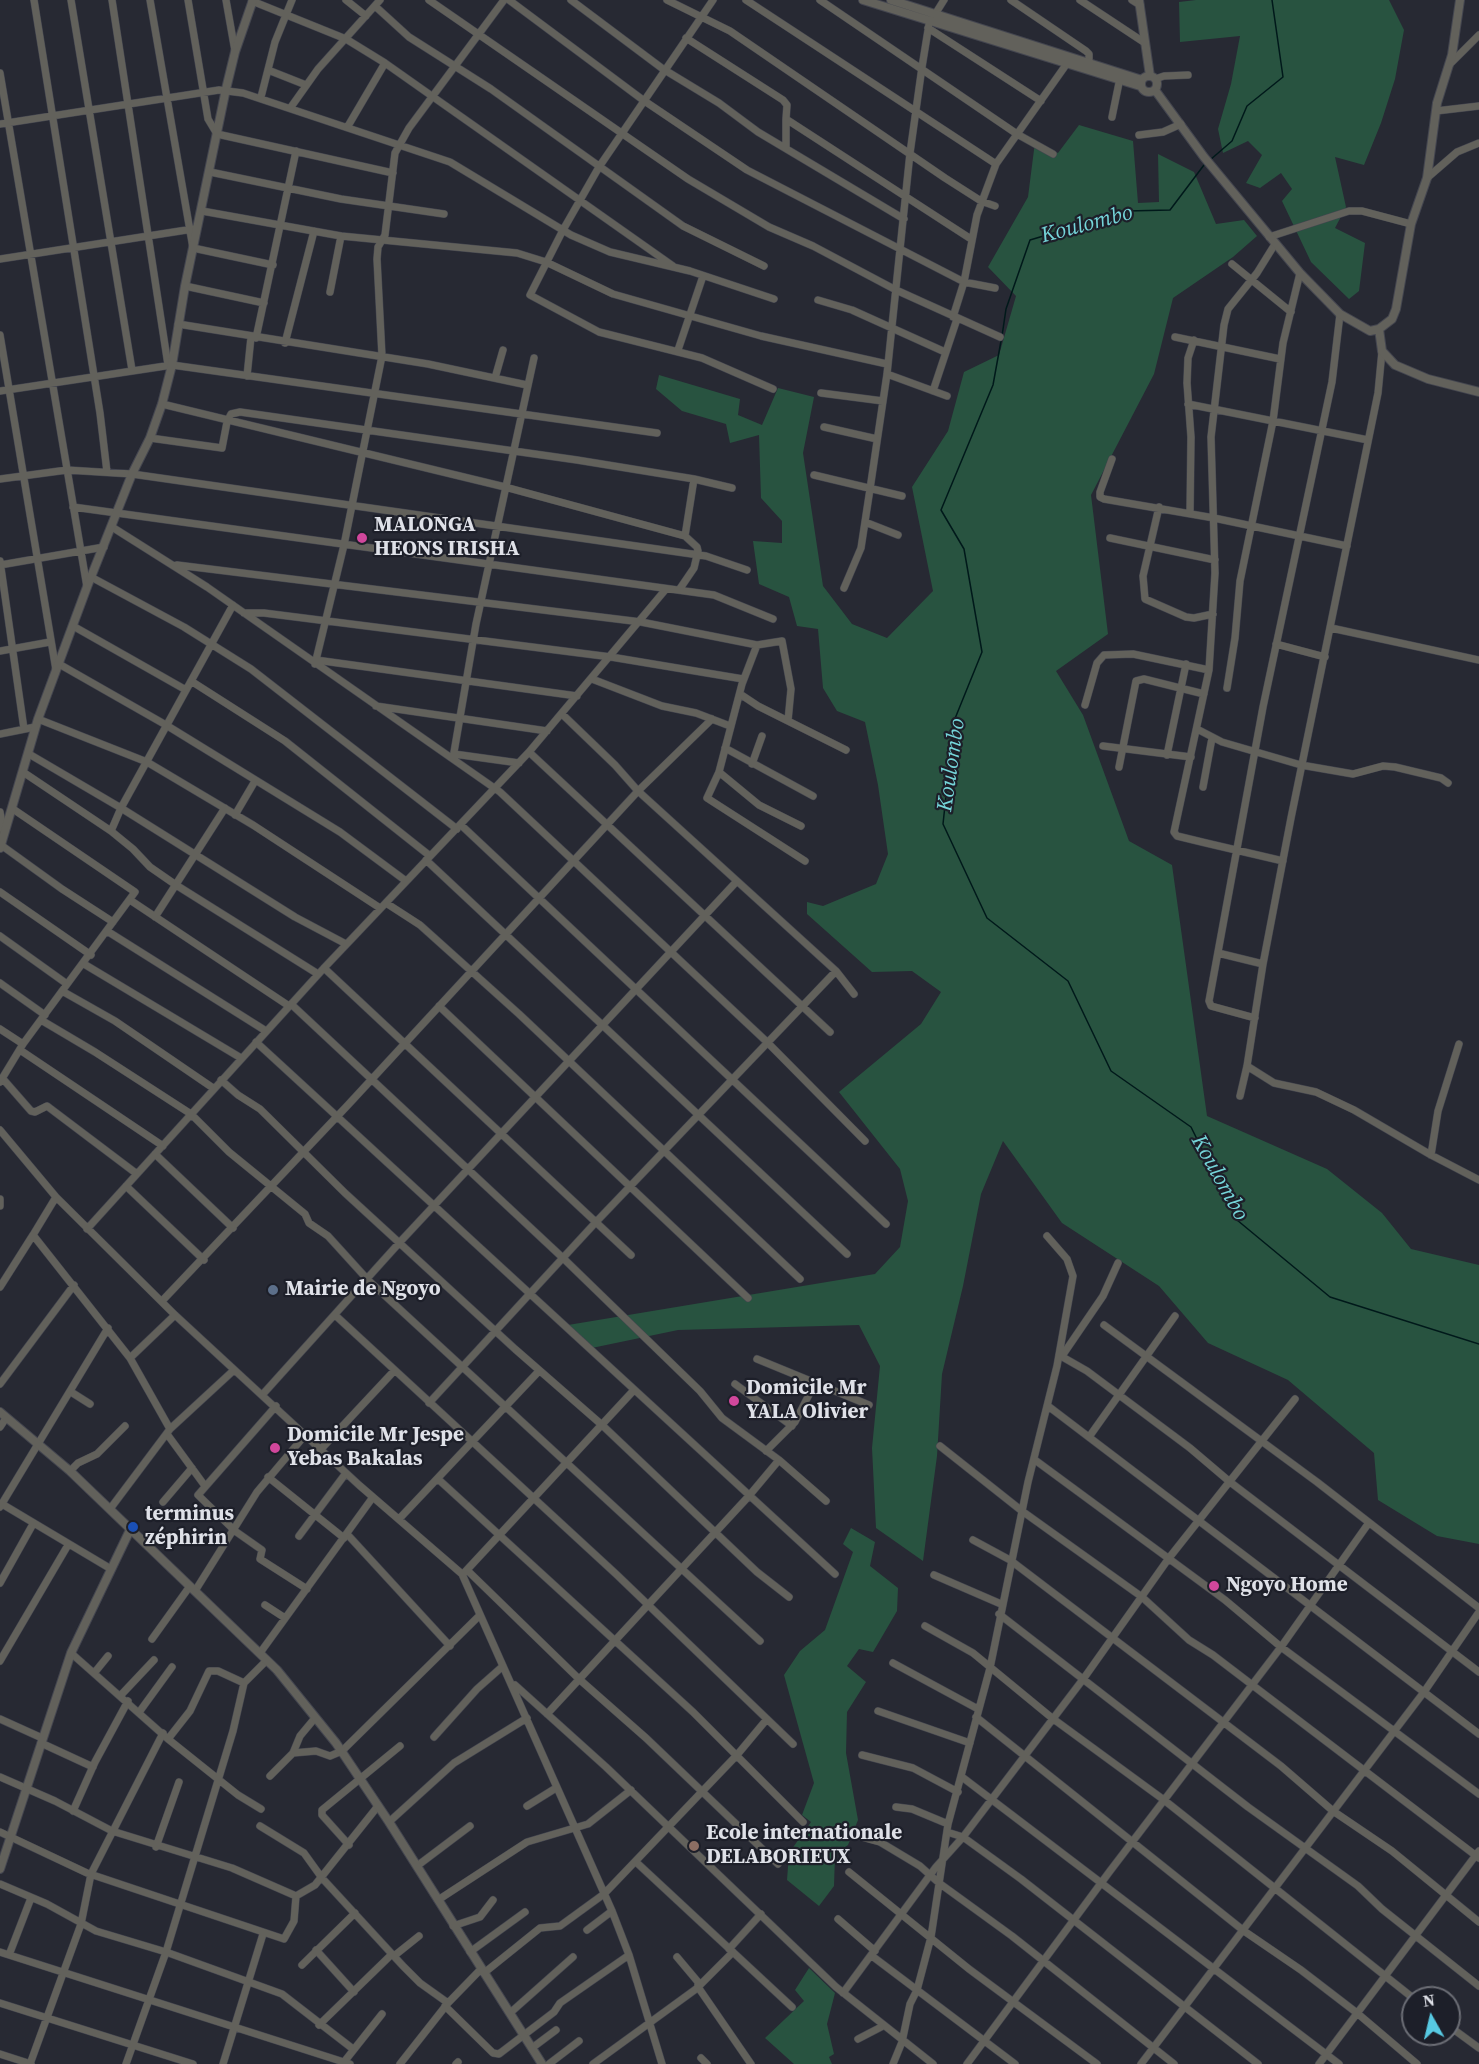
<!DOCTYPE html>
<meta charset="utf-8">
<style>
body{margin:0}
#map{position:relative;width:1479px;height:2064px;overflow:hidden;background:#272933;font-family:"Source Serif 4",serif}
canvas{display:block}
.north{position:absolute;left:1401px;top:1986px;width:60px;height:60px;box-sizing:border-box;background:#1d1f29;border:2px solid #6b6d75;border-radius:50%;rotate:352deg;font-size:16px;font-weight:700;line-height:24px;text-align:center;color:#dfe1e8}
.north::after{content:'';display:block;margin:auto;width:21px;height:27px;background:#57c9e2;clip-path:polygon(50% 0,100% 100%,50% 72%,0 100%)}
</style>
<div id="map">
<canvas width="1479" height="2064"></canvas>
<div class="north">N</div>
</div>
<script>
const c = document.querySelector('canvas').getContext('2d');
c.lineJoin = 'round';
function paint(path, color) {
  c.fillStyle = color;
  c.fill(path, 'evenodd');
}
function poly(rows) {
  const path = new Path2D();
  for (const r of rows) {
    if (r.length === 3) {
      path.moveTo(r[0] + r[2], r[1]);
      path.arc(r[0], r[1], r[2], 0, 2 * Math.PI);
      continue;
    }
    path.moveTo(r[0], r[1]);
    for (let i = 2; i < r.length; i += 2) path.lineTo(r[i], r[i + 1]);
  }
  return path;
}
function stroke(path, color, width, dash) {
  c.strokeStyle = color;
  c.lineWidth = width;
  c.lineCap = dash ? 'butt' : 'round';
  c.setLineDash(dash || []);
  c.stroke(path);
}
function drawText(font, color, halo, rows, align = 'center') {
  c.font = font + ' "Source Serif 4",serif';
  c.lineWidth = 4.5;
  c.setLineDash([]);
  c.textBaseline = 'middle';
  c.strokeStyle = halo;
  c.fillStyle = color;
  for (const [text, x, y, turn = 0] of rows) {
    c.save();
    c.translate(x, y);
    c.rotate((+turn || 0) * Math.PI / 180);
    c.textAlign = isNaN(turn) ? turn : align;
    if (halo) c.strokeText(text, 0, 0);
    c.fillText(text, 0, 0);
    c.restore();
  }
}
paint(poly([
 [1196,0,1389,0,1404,30,1395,79,1381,123,1364,165,1335,157,1346,207,1335,228,1365,243,1359,291,1349,299,1311,262,1282,201,1292,189,1281,173,1260,188,1246,183,1262,155,1248,141,1223,153,1218,129,1231,84,1240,36,1180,42,1179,2],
 [1079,125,1133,141,1138,203,1159,202,1158,154,1194,172,1216,224,1244,220,1257,236,1233,257,1173,298,1154,374,1091,495,1108,634,1056,671,1083,715,1129,841,1172,865,1207,1116,1327,1169,1382,1213,1411,1249,1479,1265,1479,1544,1437,1536,1378,1500,1374,1453,1288,1380,1208,1343,1159,1286,1062,1223,1003,1141,981,1194,963,1286,942,1374,937,1456,923,1561,876,1528,872,1448,880,1366,859,1325,678,1330,587,1349,568,1325,875,1274,900,1247,908,1201,900,1169,839,1092,921,1024,941,992,912,971,872,972,807,914,807,902,823,906,876,884,888,854,878,785,865,722,837,711,823,688,818,629,797,626,789,597,759,584,753,541,782,543,782,521,761,498,759,435,730,443,726,424,682,411,656,389,659,375,740,399,738,415,762,425,778,388,814,397,803,453,823,586,852,624,887,638,933,591,912,487,948,431,964,372,999,355,1016,296,988,267,1028,197,1035,142,1058,153],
 [851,1528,875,1542,870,1566,898,1588,897,1611,873,1652,859,1649,847,1666,866,1682,847,1712,846,1753,858,1820,848,1845,835,1855,834,1886,819,1906,787,1880,789,1853,811,1822,802,1815,814,1783,784,1675,800,1651,825,1630,853,1552,843,1544],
 [809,1968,835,1993,827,2024,834,2054,829,2057,832,2064,794,2064,765,2038,804,2001,795,1990]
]), '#285340');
stroke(poly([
 [1210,160,1232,141,1247,106,1283,77,1272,0],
 [1002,336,1006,309,1030,240,1127,211,1170,210,1204,165],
 [1001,341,993,385,941,510,964,549,982,652,954,721,943,824,987,918,1068,981,1111,1071,1191,1127,1237,1220,1330,1297,1479,1344]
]), '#00191a', 1.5);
const minor = poly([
 [34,0,100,413,107,472],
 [71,0,132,370],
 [112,0,168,365],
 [150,0,193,248,273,265],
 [188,0,208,119,217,134,393,173],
 [226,0,235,51],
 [346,0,366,16],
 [429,0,688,179,769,227,813,246,896,290,1000,337],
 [509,0,643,100,747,170,964,282,995,288],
 [571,0,663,69,719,103,758,132,904,219],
 [667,0,730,31,945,178,981,201,995,206],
 [713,0,599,167,563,230,530,295,599,332,702,358,773,389],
 [746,0,996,164],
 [820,0,1017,134,1053,154],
 [1011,0,1086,51,1089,54,1089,62],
 [1080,0,1145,43],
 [1132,0,1140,5],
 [252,1,346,39,385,63,673,266],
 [375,6,409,37,491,89,683,226,764,266],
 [928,28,1041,101],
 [686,38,783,100,787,105,786,119,971,239],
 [1450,64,1479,35],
 [268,70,306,85],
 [0,73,87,587],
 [1155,79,1164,76,1188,75],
 [261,97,275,42,292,0],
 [291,107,318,69,380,0],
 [1436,111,1479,106],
 [1112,117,1120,78],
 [0,124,219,90,243,93,450,162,571,235,610,252,690,271,774,299],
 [348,126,385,63],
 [1139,135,1163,132,1181,124],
 [786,148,786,119],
 [210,172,341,199,444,214],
 [1427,178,1457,152,1479,143],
 [202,211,341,236,517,253,546,262,613,294,761,336,887,364],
 [1269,237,1349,211,1362,211,1411,224],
 [1275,244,1257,273,1228,309,1224,325,1211,437,1215,573,1209,670,1174,832,1177,836,1206,843,1283,861],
 [0,259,193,229],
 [1232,264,1291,312],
 [185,286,264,303],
 [330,292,341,236],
 [818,300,852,310,945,352],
 [953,317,964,282,977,215,996,164,1068,62],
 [178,324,428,364,527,385],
 [0,335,56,670],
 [1175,337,1280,359],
 [256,338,296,151],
 [285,343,314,231],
 [678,350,703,276],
 [887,374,947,396],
 [247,376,251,337],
 [495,378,503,350],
 [0,391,172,365,657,433],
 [933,391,957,319],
 [821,393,883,401],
 [162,404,505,487,685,536,697,547,698,551,694,568,679,590],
 [1188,404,1368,440],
 [824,427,877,439],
 [150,438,222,448,227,422,231,414,240,412,577,460,694,479,732,488],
 [1112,459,1100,492,1100,497,1104,499,1214,518,1347,546],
 [814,475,902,496],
 [0,479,67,470,132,474,706,556,747,570],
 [73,507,714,595,773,619],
 [1159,507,1143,576,1145,599,1186,617,1194,618,1213,614],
 [1190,513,1191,437,1187,383,1188,358,1194,340],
 [865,522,898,535],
 [112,527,207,587,500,792,767,1042,865,1141],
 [685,536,694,479],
 [1110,538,1215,560],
 [0,561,24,729],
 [0,565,104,547],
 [177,565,641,622,757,645],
 [91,577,184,627,251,669,457,829],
 [844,588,861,548,870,489,887,374,910,153,922,67,929,24,944,0],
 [244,613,264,613,611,657,743,679],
 [73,626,186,690],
 [1331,628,1479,660],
 [1276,644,1325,657],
 [0,651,50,642],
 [316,660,577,696],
 [59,664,166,725,340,832,406,881],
 [315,664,344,545,382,356,377,259,378,247,385,235,395,153,409,128,504,0],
 [592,679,662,706,696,713,730,726],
 [191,681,285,741,430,856],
 [1227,688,1235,638,1240,581,1273,421,1283,343,1300,273],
 [740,694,758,706,846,750],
 [1085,705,1097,663,1104,655,1133,654,1209,670],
 [376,706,547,731],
 [562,714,615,765,638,791,836,971,854,994],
 [38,719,147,762,253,825,380,908],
 [788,721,791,689,782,641,757,645,742,684,719,772,707,798,805,861],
 [1197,729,1222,742,1301,765,1353,774,1383,766,1395,767,1441,778,1448,783],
 [0,734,35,727],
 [1103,746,1191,757],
 [725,748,813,796],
 [529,752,830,1032],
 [29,754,121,808,295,917,346,944],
 [454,754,519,763],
 [1167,755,1186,664],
 [453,758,476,624,534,358],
 [752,764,762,736],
 [1119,767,1136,681,1144,679,1204,694],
 [23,772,111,831,133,849,150,867,176,885,318,974],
 [719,772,759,805,801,826],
 [1203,787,1212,738],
 [0,812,4,833],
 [235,815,255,781],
 [461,825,886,1224],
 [111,831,121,808,233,605],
 [1,845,62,889,113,922],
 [426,860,847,1254],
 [0,892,91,955],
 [130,900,289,1006],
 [386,903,420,925,519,1014,800,1279],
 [155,917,225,808],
 [107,931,266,1031],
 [0,936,67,984],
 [1218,953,1263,964],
 [84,964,241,1058],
 [324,968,631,1255],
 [0,983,45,1015],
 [62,991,115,1021,213,1088],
 [291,1004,564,1259,700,1391,722,1418,779,1460,826,1501],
 [439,1006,748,1298],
 [1255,1018,1211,1006,1209,1001,1263,707,1332,382,1340,314],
 [41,1020,95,1052,191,1114,229,1152,305,1214,309,1223,328,1236,368,1280,760,1641],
 [0,1029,23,1044],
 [256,1042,835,1574],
 [20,1050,163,1146],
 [1247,1066,1274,1083,1316,1092,1354,1110,1431,1155,1479,1180],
 [3,1079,31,1111,35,1112,47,1106,137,1174],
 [221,1080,238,1095,260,1109,345,1193,515,1349,602,1425,757,1572,789,1597],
 [0,1082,23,1044,135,892,13,809],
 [1240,1096,1247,1066,1263,964,1291,818,1378,393,1382,351],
 [0,1130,56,1197,175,1315,359,1485,462,1574,612,1911,629,1955,662,2064],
 [155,1154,233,1228],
 [1431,1155,1438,1111,1459,1044],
 [126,1186,204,1260],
 [56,1197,33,1235,130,1358,170,1429,110,1509],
 [0,1199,0,1206],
 [87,1229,324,968,529,752,666,589],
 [0,1287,33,1235],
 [162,1301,347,1106,638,791,712,719],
 [335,1315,616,1574,793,1744],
 [1104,1325,1317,1482,1479,1608],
 [1059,1355,1087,1371,1190,1448,1230,1482,1479,1672],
 [1062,1356,1103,1296,1118,1263],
 [130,1358,175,1315],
 [757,1359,869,1405],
 [0,1384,74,1285],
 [735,1384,792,1426],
 [71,1392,90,1404],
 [263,1394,400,1242,737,881],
 [429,1403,596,1222,836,971],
 [276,1406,198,1495,235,1531,262,1550,260,1559,307,1589],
 [1048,1406,1479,1734],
 [0,1427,6,1418],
 [170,1429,234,1370],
 [167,1434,205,1486],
 [1089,1437,1175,1316],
 [940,1446,1022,1511,1142,1597,1189,1640,1213,1655,1479,1858],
 [322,1448,394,1371],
 [766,1451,795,1422,815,1383],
 [1035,1460,1225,1600,1281,1647,1479,1794],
 [70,1471,78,1463,97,1454,125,1426],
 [268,1477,344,1538],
 [438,1479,693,1712,803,1822],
 [163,1502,192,1468],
 [2,1504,111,1569],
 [0,1507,108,1328],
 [399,1519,539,1371],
 [347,1534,450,1646],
 [299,1536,346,1473],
 [973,1540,1010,1560,1281,1766,1333,1811,1392,1851,1479,1922],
 [467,1570,579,1679,646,1738,778,1864],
 [464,1573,634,1390],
 [934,1575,1001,1604],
 [0,1583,33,1524],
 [195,1591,257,1492,306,1434],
 [265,1605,285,1618],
 [999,1614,1248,1807,1358,1886,1382,1909,1479,1986],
 [925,1626,973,1653,1052,1718,1164,1800,1413,1998],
 [152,1639,190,1586],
 [71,1653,168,1739,238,1795,261,1809],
 [260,1653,373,1497],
 [0,1661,68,1545],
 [893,1663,978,1709],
 [95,1672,108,1656],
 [515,1685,606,1767,836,1987,933,2064],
 [121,1695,154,1660],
 [140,1711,172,1667],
 [878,1711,970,1743],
 [547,1714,748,1497,779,1460],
 [976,1717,1244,1931,1301,1970,1357,2013,1417,2064],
 [0,1719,42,1738],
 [434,1737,477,1689,503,1666],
 [168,1739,190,1711,209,1671,218,1671,244,1683],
 [41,1743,93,1767],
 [293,1753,316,1751,330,1756,342,1751,480,1615],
 [862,1755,913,1768,958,1792],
 [270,1776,293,1753,300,1736,315,1718],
 [0,1777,55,1801,112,1831,232,1868,296,1896],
 [962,1777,1339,2064],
 [527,1806,556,1788],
 [896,1807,912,1809,948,1824],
 [73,1811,95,1762,128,1701],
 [389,1822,454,1763,527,1718],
 [260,1826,304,1853,322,1878,403,1966,420,1983,448,2003],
 [0,1832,87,1873,284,1939,294,1921,296,1896,315,1885,378,1806],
 [947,1832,963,1837,1021,1879,1258,2064],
 [858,1836,880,1842,920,1866,939,1883,1012,1936,1174,2064],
 [349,1845,322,1815,322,1810,400,1746],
 [156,1847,179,1782],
 [636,1862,792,2007],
 [417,1866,470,1826],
 [849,1872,969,1969,1097,2064],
 [0,1884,47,1904,96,1931,166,1952,282,1994,353,2049],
 [438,1900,527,1842,588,1824,631,1790],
 [838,1919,875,1951],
 [453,1926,480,1917,493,1900],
 [587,1930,612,1911],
 [729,1949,761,1914],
 [316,1950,354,1992],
 [0,1952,350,2064],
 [470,1952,525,1912],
 [9,1955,31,1898],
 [394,1956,419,1936],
 [872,1956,1015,2064],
 [677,1957,698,1982,698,1987,751,2064],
 [302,1965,355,1913],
 [484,1973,540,1928,560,1926,604,1894,737,1755,767,1719],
 [843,1993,936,1867,963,1837,1084,1678,1169,1558,1295,1399],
 [0,2003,193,2064],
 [445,2006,493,2053,499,2054,554,2012,560,2003,629,1955],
 [510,2013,573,1957],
 [319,2025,392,1954],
 [1449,2026,1479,2048],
 [858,2039,883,2026],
 [532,2048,556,2030],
 [0,2054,31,2064],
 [701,2058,707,2064],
 [344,2062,382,2014],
 [30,2064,81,1924,91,1874,163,1733],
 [126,2064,166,1952,233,1731,244,1683,267,1660],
 [223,2064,263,1934],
 [400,2064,448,2003,481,1969],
 [456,2064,458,2062],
 [549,2064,579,2041],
 [593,2064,696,1989,733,1952],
 [893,2064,902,2042,910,2004,917,1990,931,1937,948,1824,990,1668,1028,1482,1057,1366,1073,1276,1067,1259,1047,1236],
 [967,2064,1110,1871,1281,1647,1368,1524],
 [1141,2064,1424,1692,1479,1612],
 [1319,2064,1479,1851]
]);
const tertiary = poly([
 [863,0,1140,86],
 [891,0,1142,80],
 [1139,0,1150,76],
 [1149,84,8],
 [1155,90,1204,157,1300,273,1340,314,1370,331,1379,329,1392,319,1396,309,1411,224,1427,178,1437,103,1452,55,1460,0],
 [1379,329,1382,351,1395,365,1428,379,1479,392],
 [0,848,38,719,87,587,132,474,150,438,162,404,172,365,185,286,226,89,235,52,253,0],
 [0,1412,70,1471,277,1670,336,1743,389,1822,542,2064],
 [0,1869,71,1653,131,1528]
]);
stroke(minor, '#444650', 8);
stroke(tertiary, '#444650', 10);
stroke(minor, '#62615b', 7);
stroke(tertiary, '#62615b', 8);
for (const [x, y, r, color] of [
 [362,538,6,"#d1479c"],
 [273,1290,6,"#5c6f8a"],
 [734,1401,6,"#d1479c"],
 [275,1448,6,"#d1479c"],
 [133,1527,6,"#1a4fb4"],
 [1214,1586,6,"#d1479c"],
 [694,1846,6,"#8d6e63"]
]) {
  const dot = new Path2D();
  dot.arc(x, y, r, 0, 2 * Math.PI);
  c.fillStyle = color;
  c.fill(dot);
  stroke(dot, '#1d1f29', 2);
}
drawText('bold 21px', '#dfe1e8', '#1d1f29', [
 ["MALONGA",374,526],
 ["HEONS IRISHA",374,550],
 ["Mairie de Ngoyo",285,1290],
 ["Domicile Mr",746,1389],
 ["YALA Olivier",746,1413],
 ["Domicile Mr Jespe",287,1436],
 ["Yebas Bakalas",287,1460],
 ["terminus",145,1515],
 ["zéphirin",145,1539],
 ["Ngoyo Home",1226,1586],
 ["Ecole internationale",706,1834],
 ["DELABORIEUX",706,1858]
], 'left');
drawText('italic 22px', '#75d5d9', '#1d1f29', [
 ["Koulombo",1087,225,-15],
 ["Koulombo",952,765,-82],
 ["Koulombo",1219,1178,61]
]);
</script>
